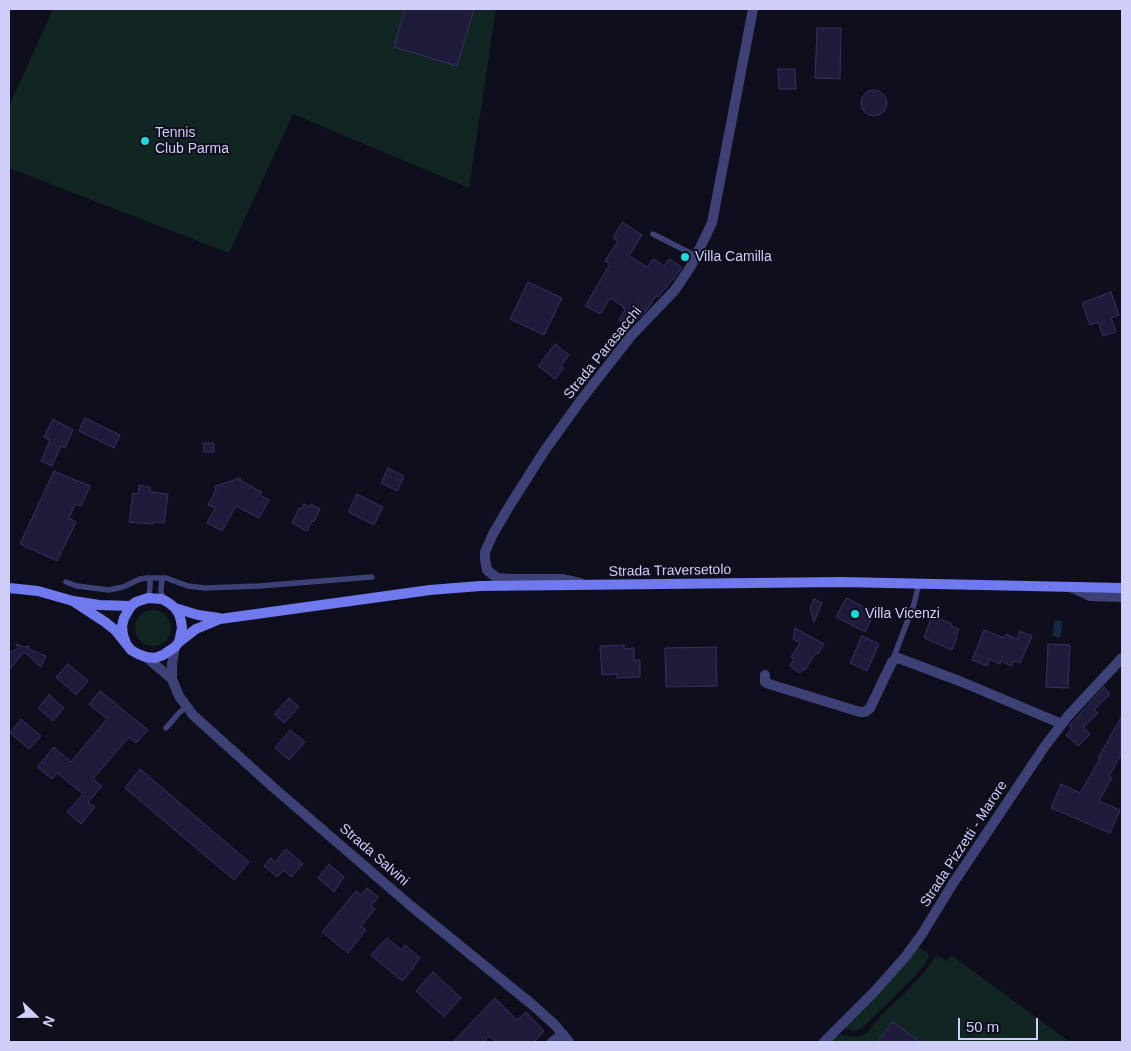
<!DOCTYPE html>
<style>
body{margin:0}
#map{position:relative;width:1131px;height:1051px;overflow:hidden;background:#0f0e1c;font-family:Helvetica,sans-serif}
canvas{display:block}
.frame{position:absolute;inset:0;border:10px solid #cfcef9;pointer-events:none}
.north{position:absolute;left:10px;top:991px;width:50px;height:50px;-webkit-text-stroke:4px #0f0e1c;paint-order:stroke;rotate:112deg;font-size:14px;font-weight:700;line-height:20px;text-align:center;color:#cfcef9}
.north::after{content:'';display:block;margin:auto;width:18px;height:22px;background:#cfcef9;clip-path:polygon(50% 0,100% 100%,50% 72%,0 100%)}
.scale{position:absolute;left:958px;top:1018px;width:80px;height:22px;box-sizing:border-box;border:2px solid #cfcef9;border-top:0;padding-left:6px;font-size:15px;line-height:18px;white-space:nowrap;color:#cfcef9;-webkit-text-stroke:4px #0f0e1c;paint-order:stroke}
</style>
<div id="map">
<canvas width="1131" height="1051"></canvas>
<div class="frame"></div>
<div class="north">N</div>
<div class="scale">50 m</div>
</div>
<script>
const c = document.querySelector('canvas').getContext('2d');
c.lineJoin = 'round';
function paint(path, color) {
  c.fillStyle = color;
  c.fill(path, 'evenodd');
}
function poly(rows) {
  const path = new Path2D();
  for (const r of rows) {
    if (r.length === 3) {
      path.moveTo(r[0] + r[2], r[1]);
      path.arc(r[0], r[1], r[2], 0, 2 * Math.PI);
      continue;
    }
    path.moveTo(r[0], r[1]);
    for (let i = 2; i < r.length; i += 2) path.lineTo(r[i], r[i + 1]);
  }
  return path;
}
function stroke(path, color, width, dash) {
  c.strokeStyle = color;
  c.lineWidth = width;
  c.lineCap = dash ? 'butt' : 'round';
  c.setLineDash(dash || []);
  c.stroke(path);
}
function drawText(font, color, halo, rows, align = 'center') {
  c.font = font + ' Helvetica,sans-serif';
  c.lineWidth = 4;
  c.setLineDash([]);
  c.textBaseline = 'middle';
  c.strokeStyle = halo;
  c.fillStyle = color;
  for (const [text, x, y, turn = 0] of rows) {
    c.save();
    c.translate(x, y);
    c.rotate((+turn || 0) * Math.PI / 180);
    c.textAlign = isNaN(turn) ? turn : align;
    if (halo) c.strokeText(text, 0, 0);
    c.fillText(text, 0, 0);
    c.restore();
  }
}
paint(poly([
 [53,9,496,9,469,188,293,114,229,253,9,168,9,106],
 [153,628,18],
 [918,948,927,952,929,956,926,963,914,977,863,1027,855,1031,846,1029,846,1026],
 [937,955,947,961,951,955,1070,1042,828,1042,839,1034,857,1037,867,1033,882,1014,902,996,921,976]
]), '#112522');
paint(poly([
 [1055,620,1063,622,1060,638,1052,636]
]), '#132940');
const building = poly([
 [405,9,474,9,457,66,394,47,405,9],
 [817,28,841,28,840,79,815,78,817,28],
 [778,69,795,69,796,89,779,89,778,69],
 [874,103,13],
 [622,222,642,235,629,256,647,267,653,259,664,266,669,259,682,267,675,277,658,297,656,296,646,311,631,326,619,320,625,310,623,308,624,307,610,298,600,314,585,306,610,264,605,261,618,241,613,238,622,222],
 [528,282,562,298,544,335,510,319,528,282],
 [1111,292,1119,315,1111,318,1116,332,1103,336,1098,322,1090,325,1082,303,1111,292],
 [555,344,569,355,561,366,564,368,555,379,538,366,555,344],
 [85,418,120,435,114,448,79,431,85,418],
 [53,419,73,430,65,448,61,446,52,466,41,461,50,440,44,437,53,419],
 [203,443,214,443,214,452,204,452,203,443],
 [388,468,404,476,397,491,381,483,388,468],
 [54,471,90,486,81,506,75,504,69,518,76,522,57,561,20,544,54,471],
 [240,478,241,481,262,492,260,495,269,500,259,518,236,506,222,531,207,523,215,508,208,505,216,490,215,486,240,478],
 [139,485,150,487,150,492,168,494,164,523,153,522,153,524,129,522,133,493,138,494,139,485],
 [357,494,383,507,374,525,348,512,357,494],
 [304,504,310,507,311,504,320,509,314,522,312,521,307,531,292,523,299,508,301,509,304,504],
 [846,598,875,612,865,632,836,617,846,598],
 [814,599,822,603,814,622,810,608,814,599],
 [932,615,952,624,951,626,959,629,956,637,957,638,952,650,924,638,932,615],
 [795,628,824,644,818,654,816,653,805,670,803,669,800,673,790,666,794,659,791,657,800,643,793,639,795,628],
 [984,630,1004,638,1006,634,1017,639,1020,631,1032,636,1020,663,1014,661,1011,666,1001,661,1000,664,989,659,987,666,972,660,984,630],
 [862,636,879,644,867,671,850,663,862,636],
 [16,644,24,647,30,646,27,648,46,656,41,667,24,652,9,670,9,652,13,651,19,648,16,645,16,644],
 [1048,644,1070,645,1068,688,1046,687,1048,644],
 [624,645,624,649,634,648,634,660,640,660,640,677,617,678,617,674,602,675,600,646,624,645],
 [716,647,717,686,666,687,665,648,716,647],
 [68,664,88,681,76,695,56,677,68,664],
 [1104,687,1110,694,1094,710,1098,713,1084,727,1090,734,1078,746,1066,735,1072,728,1069,726,1104,687],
 [100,691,148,730,136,743,129,737,93,779,102,786,88,802,95,807,81,824,67,812,83,794,57,773,52,779,37,767,54,747,71,762,89,740,107,719,89,704,100,691],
 [49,695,64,708,53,721,38,708,49,695],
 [289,698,299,707,284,723,274,714,289,698],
 [1122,716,1122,753,1109,776,1112,778,1099,801,1120,810,1110,833,1051,808,1061,784,1080,793,1100,759,1098,758,1122,716],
 [21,719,41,736,29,749,10,733,21,719],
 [290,730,305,742,289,760,275,748,290,730],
 [140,769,249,862,234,880,125,788,140,769],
 [286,849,303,864,291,877,284,870,277,877,264,866,271,858,275,862,286,849],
 [329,864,344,877,334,892,318,878,329,864],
 [367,888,378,897,371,906,375,909,361,926,366,930,348,953,322,932,356,891,361,895,367,888],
 [387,938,401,950,405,945,420,958,413,967,414,968,402,981,371,955,387,938],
 [433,972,461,998,444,1017,416,991,433,972],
 [495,998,517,1020,526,1012,544,1031,534,1042,496,1042,489,1036,483,1042,453,1042,495,998],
 [893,1022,896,1024,920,1042,877,1042,893,1022]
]);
paint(building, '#1f1c3b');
stroke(building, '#363164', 1);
stroke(poly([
 [653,234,696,256],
 [66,582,77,586,109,590,123,587,140,579,147,578,166,578,188,586,205,588,259,586,372,577],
 [148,598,150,588,150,578],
 [162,599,161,590,162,578],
 [893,659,914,604,919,583],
 [166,728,179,713,186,707]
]), '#3e4176', 5.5);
stroke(poly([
 [580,583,562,579,510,579,497,578,487,570,485,559,485,552,493,534,510,505,545,450,581,400,631,336,675,290,691,266,712,223,753,9],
 [1069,587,1075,589,1090,596,1122,597],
 [765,675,765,682,769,684,860,712,865,712,870,708,892,662,895,659,898,658,962,682,1062,724],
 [552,1042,563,1034],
 [824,1042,875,991,906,956,922,934,952,885,1045,746,1068,716,1122,658]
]), '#3e4176', 10);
stroke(poly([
 [175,647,172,664,172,679,179,696,193,715,274,788,411,906,534,1006,555,1025,569,1042],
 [146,657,172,679]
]), '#3e4176', 10);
stroke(poly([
 [9,588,38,591,73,601,99,605,131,606],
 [73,601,105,622,115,630,131,650,138,654,146,657,155,658,163,655,175,647,179,642,182,628,181,621,179,614,175,608,169,603,162,599,148,598,136,602,131,606,124,618,122,626,123,635,126,643],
 [175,608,198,615,219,618],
 [179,642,196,629,220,619,430,590,480,586,842,582,1122,588]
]), '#707aee', 10);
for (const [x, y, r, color] of [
 [145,141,5,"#19dada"],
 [685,257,5,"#19dada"],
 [855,614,5,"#19dada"]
]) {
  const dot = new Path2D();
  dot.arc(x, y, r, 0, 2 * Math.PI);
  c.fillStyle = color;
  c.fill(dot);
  stroke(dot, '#0f0e1c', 2);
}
drawText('14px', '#cfcef9', '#0f0e1c', [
 ["Tennis",155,133],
 ["Club Parma",155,149],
 ["Villa Camilla",695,257],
 ["Villa Vicenzi",865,614]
], 'left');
drawText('14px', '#cfcef9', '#0f0e1c', [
 ["Strada Parasacchi",603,353,-51],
 ["Strada Traversetolo",670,571,-1],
 ["Strada Pizzetti - Marore",964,844,-57],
 ["Strada Salvini",374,855,41]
]);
</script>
